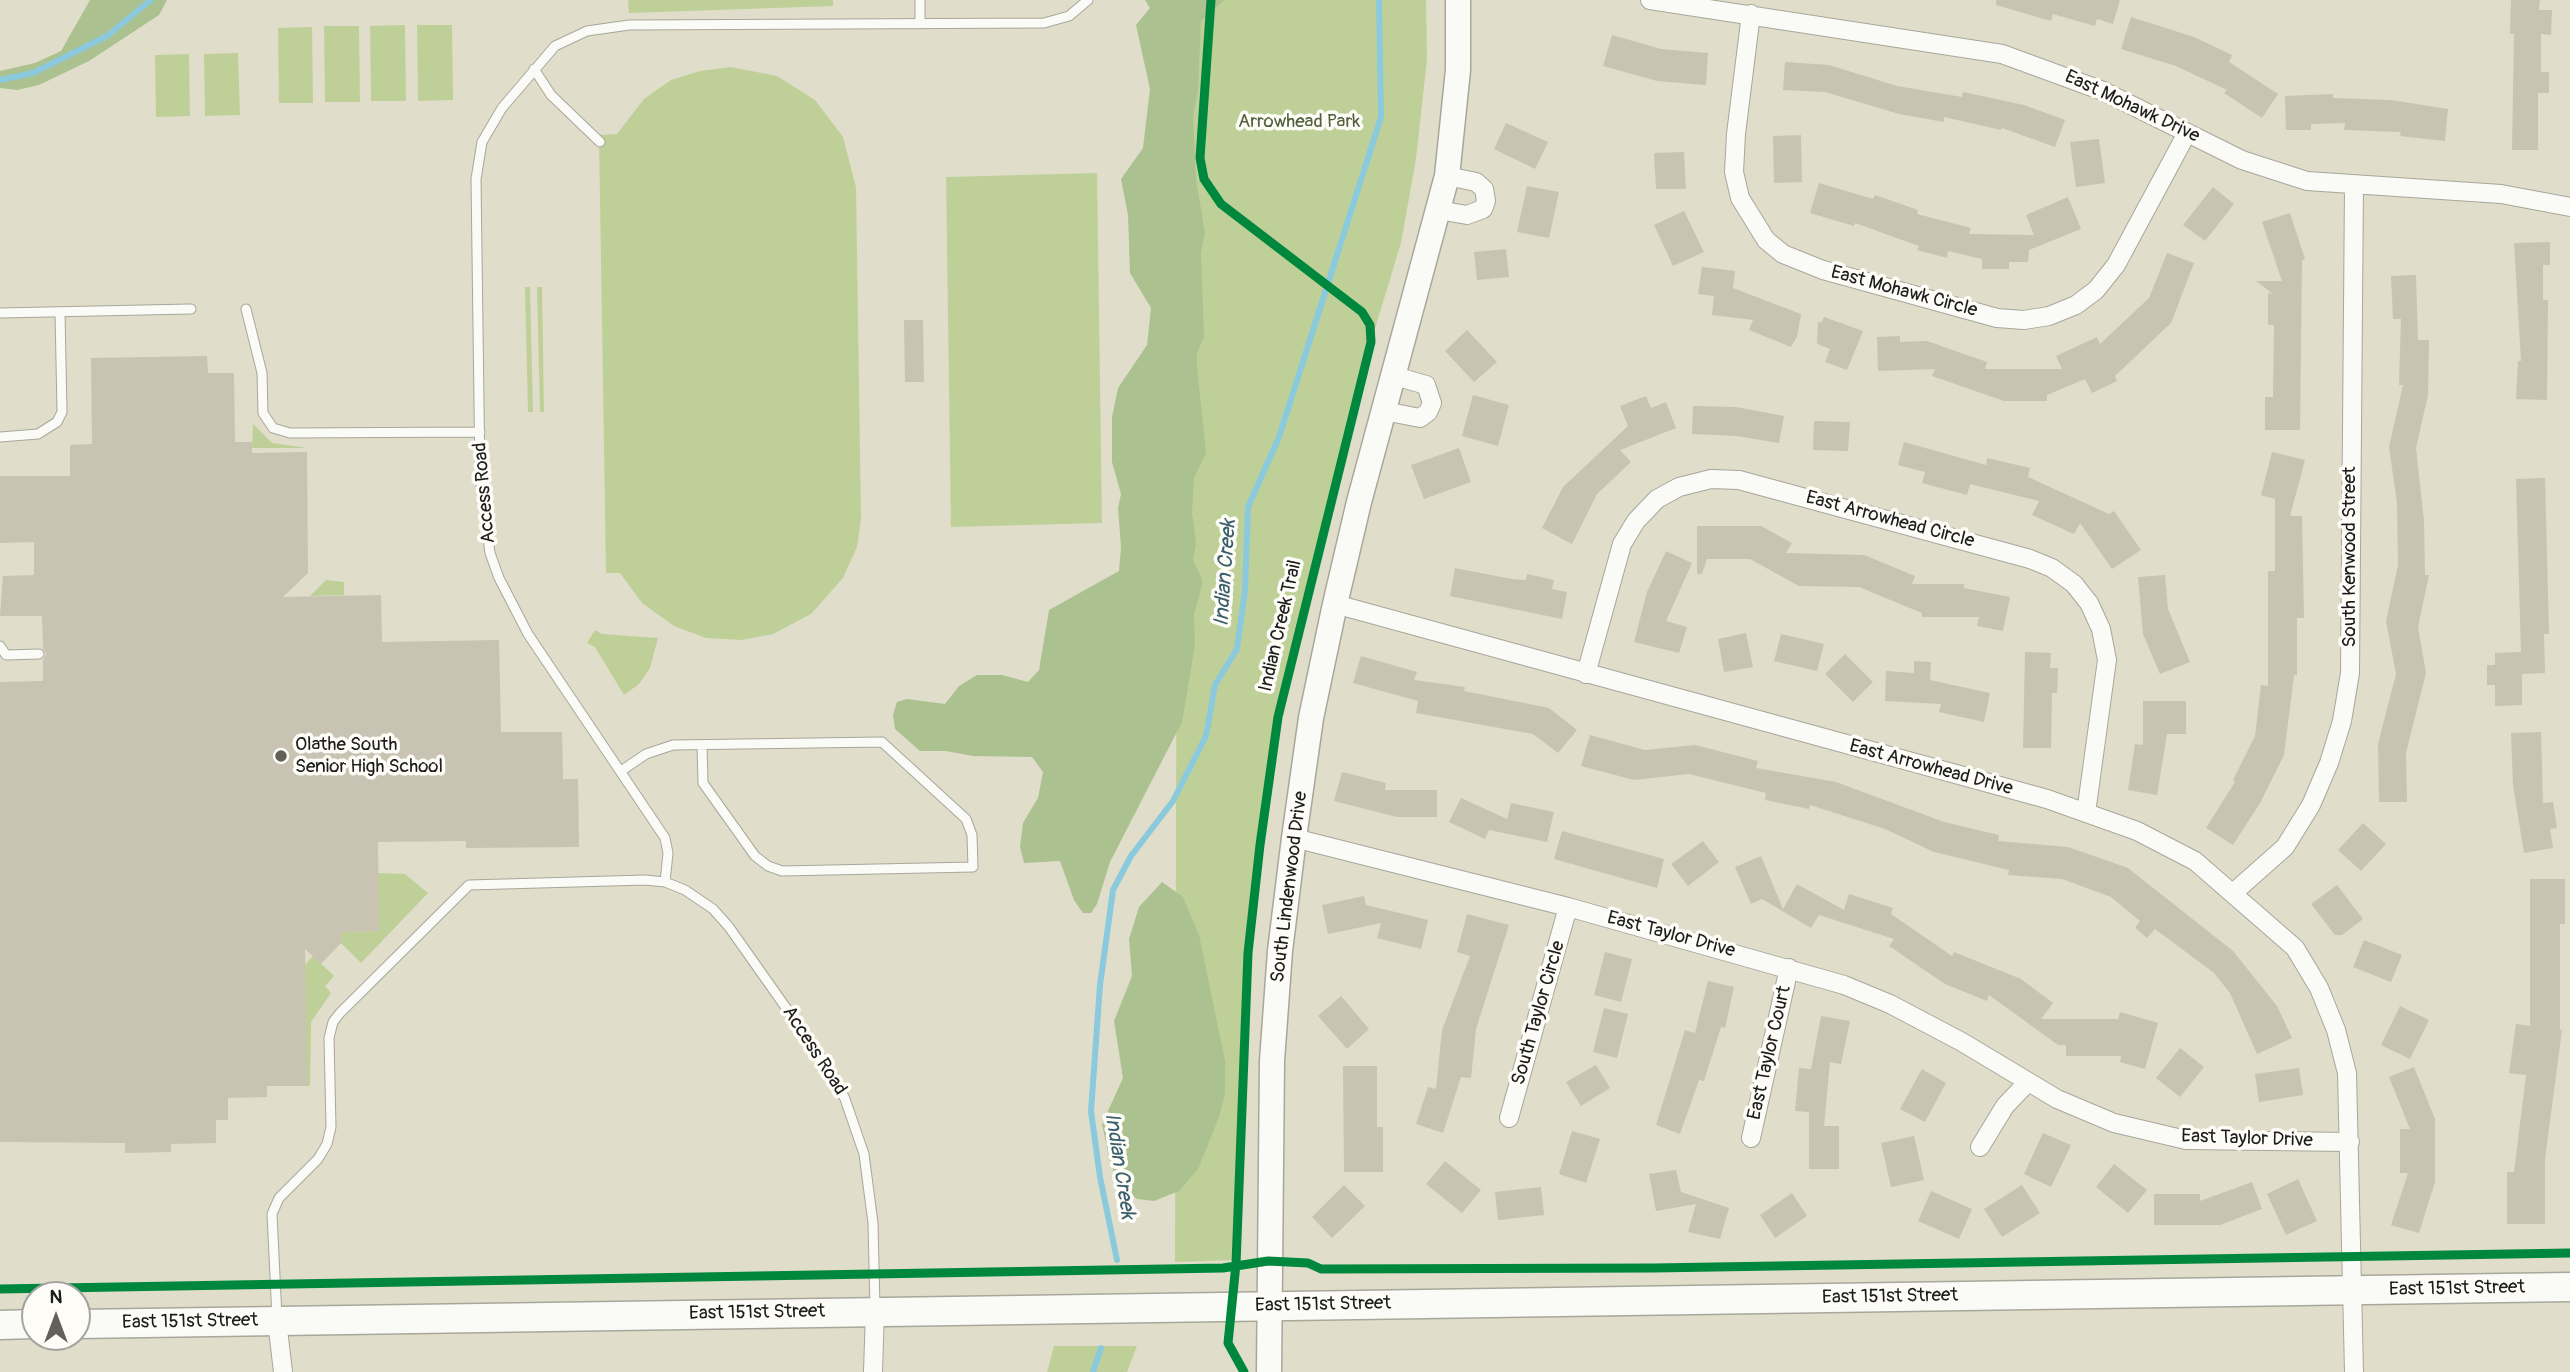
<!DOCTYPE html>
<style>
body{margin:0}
#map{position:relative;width:2570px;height:1372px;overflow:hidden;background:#e0ddca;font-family:Pangolin,sans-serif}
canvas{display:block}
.north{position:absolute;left:21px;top:1281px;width:70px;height:70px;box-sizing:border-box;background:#fdfcf7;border:2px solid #a3a29f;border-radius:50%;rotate:0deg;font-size:19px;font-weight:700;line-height:28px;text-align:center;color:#1c1c1c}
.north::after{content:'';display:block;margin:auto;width:24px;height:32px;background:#616059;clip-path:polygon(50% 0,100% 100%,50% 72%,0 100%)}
</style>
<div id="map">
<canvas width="2570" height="1372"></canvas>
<div class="north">N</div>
</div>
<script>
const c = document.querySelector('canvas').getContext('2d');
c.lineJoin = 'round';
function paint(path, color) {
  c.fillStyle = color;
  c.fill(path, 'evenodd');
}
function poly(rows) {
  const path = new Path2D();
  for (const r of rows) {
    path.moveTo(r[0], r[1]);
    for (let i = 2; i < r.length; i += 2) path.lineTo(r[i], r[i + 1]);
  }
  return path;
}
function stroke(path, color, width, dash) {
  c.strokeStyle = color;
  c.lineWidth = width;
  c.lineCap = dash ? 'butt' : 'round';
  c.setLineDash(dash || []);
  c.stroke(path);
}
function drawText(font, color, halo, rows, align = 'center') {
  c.font = font + ' Pangolin,sans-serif';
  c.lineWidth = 7;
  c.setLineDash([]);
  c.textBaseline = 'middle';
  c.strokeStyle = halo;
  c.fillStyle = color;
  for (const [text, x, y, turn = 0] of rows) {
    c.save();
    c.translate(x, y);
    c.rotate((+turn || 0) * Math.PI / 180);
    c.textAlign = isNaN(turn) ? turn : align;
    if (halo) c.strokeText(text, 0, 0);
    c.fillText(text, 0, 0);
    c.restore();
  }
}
paint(poly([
 [628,0,833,0,833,6,629,13],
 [1178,0,1426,0,1427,59,1416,159,1401,243,1373,335,1303,598,1279,728,1244,982,1237,1260,1175,1262],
 [405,25,406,101,371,101,370,26],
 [417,25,452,25,453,100,418,101],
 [324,26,359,26,360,102,325,102],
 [312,27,313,103,279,103,278,28],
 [238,53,240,115,205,116,204,54],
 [189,54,190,116,156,117,155,55],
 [731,67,777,76,815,100,843,137,856,187,861,519,857,547,843,578,811,614,773,634,742,640,706,638,674,626,642,603,620,573,606,573,599,135,617,134,644,99,671,80,700,71],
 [1097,173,1102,523,951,527,946,177],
 [525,287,530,287,533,412,528,412],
 [537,287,542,287,544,412,540,412],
 [253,424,272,443,307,448,252,448],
 [326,580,344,582,344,595,310,596],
 [595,630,602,634,658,638,650,668,639,684,624,695,595,647,587,643],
 [378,873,405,874,428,893,361,963,341,943,341,932,379,931],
 [313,956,334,976,325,986,331,993,311,1022,310,1086,307,1086,303,967],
 [1054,1346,1137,1346,1127,1372,1047,1372]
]), '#bed097');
paint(poly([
 [90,0,167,0,159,15,89,61,39,85,17,90,0,88,0,71,35,63,61,51],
 [1145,0,1224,0,1201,21,1198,91,1193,116,1196,180,1205,233,1201,253,1204,337,1197,353,1197,367,1206,453,1194,478,1192,512,1196,543,1193,560,1203,582,1194,614,1195,645,1182,722,1110,862,1097,904,1091,913,1083,913,1074,900,1060,861,1024,863,1020,847,1023,823,1038,798,1043,772,1032,757,973,756,946,751,920,751,895,729,893,715,897,702,907,699,945,704,959,686,977,675,1002,675,1028,682,1039,670,1049,610,1119,571,1121,547,1118,508,1121,494,1112,462,1112,417,1118,388,1147,345,1151,308,1130,273,1128,215,1121,179,1143,148,1150,89,1136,25,1150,8],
 [1162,882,1183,897,1199,935,1225,1061,1225,1094,1219,1117,1198,1169,1179,1191,1154,1201,1137,1199,1123,1188,1111,1166,1102,1124,1123,1078,1114,1021,1132,976,1129,939,1139,907]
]), '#acc190');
stroke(poly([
 [0,80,33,73,107,36,151,0],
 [1117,1260,1100,1177,1091,1111,1100,985,1113,890,1131,856,1173,801,1206,736,1215,685,1237,649,1245,591,1248,507,1279,437,1381,117,1379,0],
 [1093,1372,1101,1348]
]), '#8bc9dc', 6);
paint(poly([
 [1996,0,2120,0,2113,24,2097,19,2095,26,2053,14,2051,21,1996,5],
 [2511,0,2540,0,2539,10,2552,10,2551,35,2541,34,2541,72,2549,72,2549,93,2538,93,2538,150,2512,150,2514,34,2510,34],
 [2131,17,2194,37,2232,55,2229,62,2278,94,2262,118,2224,93,2227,90,2176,66,2121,49],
 [1612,35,1661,49,1708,53,1706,85,1657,81,1603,66],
 [1785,62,1829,65,1897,86,1962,97,1963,92,2024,105,2065,120,2055,147,2002,128,2001,130,1944,117,1944,122,1899,114,1825,92,1783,90],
 [2333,94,2333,98,2391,100,2448,109,2445,141,2400,136,2401,132,2344,130,2345,123,2311,124,2311,130,2286,130,2285,96],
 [1506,123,1548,142,1535,169,1494,149],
 [1801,135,1802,182,1774,183,1773,136],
 [2099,139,2105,183,2076,187,2070,142],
 [1684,152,1686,189,1656,189,1654,153],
 [1819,183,1873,199,1875,195,1918,210,1917,214,1971,228,1969,234,2034,235,2026,215,2068,197,2081,229,2029,250,2028,262,2009,262,2009,269,1982,269,1982,259,1948,251,1947,258,1917,250,1919,246,1855,223,1854,226,1810,213],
 [1527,186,1559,192,1549,238,1517,232],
 [2213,187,2234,204,2205,241,2183,225],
 [1684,211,1704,252,1673,266,1654,225],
 [2290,213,2305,259,2302,260,2300,430,2265,430,2265,397,2273,397,2274,325,2268,325,2268,293,2273,294,2256,281,2282,281,2262,222],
 [2550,242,2550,265,2543,265,2543,300,2548,300,2547,400,2516,399,2518,361,2521,361,2514,243],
 [1506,249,1509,277,1477,280,1474,252],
 [2167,253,2194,263,2171,323,2115,376,2117,381,2092,393,2085,379,2047,395,2047,401,2004,401,1932,376,1935,369,1878,371,1877,337,1900,336,1900,342,1927,341,1987,362,1985,369,2062,369,2056,356,2097,337,2100,344,2149,298],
 [1702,267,1735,271,1733,288,1801,314,1797,337,1791,347,1749,330,1753,320,1712,315,1714,296,1698,294],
 [2416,275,2418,340,2429,340,2428,395,2416,448,2424,521,2425,575,2429,575,2418,627,2426,673,2406,753,2407,802,2379,802,2378,744,2396,674,2386,621,2398,565,2397,503,2389,447,2403,385,2399,385,2401,319,2393,319,2391,276],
 [1824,317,1863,331,1847,370,1825,362,1830,349,1817,344,1818,321,1821,323],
 [904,320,923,320,924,382,905,382],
 [1467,330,1497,362,1474,382,1445,351],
 [207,356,208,373,234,373,235,442,252,442,252,453,307,452,308,573,283,597,381,595,382,642,499,640,501,732,562,732,563,779,578,779,579,847,466,848,466,841,378,842,379,931,341,932,341,943,321,964,305,949,307,1086,267,1086,267,1097,228,1098,228,1120,216,1120,216,1143,171,1144,171,1152,125,1153,125,1143,0,1142,0,682,43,681,43,660,46,654,43,648,42,616,0,616,3,576,34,575,34,542,0,543,0,476,70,476,70,445,92,444,91,358],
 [1473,395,1509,405,1498,446,1462,436],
 [1646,396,1651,408,1666,402,1676,428,1620,450,1631,462,1597,494,1572,544,1542,528,1563,487,1628,426,1620,406],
 [1693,406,1736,407,1784,416,1779,443,1737,436,1692,434],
 [1814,421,1850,422,1848,451,1813,450],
 [1904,442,1986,465,1987,458,2030,468,2028,477,2109,514,2114,511,2141,550,2112,569,2080,523,2074,534,2032,515,2039,501,1970,484,1967,495,1922,483,1925,472,1898,465],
 [1459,448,1471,482,1424,499,1411,465],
 [2272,452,2305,460,2290,516,2302,516,2304,618,2297,618,2297,675,2294,675,2284,755,2260,803,2233,845,2206,828,2235,782,2233,780,2255,736,2261,685,2268,686,2268,571,2275,571,2275,499,2261,495],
 [2545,478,2549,634,2544,634,2545,673,2522,674,2522,705,2495,706,2495,685,2487,685,2487,665,2495,665,2495,653,2521,652,2516,479],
 [1697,526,1761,526,1792,543,1786,553,1864,555,1915,576,1912,584,1964,584,1964,588,2010,597,2003,631,1977,626,1979,617,1922,617,1922,613,1859,587,1799,586,1750,559,1707,559,1702,574,1697,574],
 [1666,551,1692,563,1666,621,1687,627,1679,653,1634,642,1647,592],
 [1455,568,1512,579,1526,580,1527,574,1554,580,1552,589,1567,592,1562,619,1450,596],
 [2165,575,2168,609,2190,662,2160,674,2143,634,2138,577],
 [1746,633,1753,667,1724,672,1718,639],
 [1781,634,1824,644,1817,671,1774,661],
 [2025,652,2051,653,2050,668,2058,668,2057,693,2052,693,2051,748,2023,748],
 [1845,654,1873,682,1853,702,1825,674],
 [1361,656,1417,672,1414,680,1465,687,1464,691,1549,708,1577,730,1558,753,1533,734,1416,713,1418,701,1353,683],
 [1914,661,1931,662,1930,680,1990,693,1984,722,1939,712,1941,704,1885,701,1886,671,1914,673],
 [2143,701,2186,701,2186,734,2167,734,2157,795,2128,790,2135,744,2143,745],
 [2541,732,2543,803,2553,802,2557,828,2550,829,2553,848,2524,853,2513,785,2511,733],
 [1590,735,1645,750,1695,745,1758,761,1756,768,1836,782,1944,822,1999,835,1998,841,2068,847,2128,868,2233,951,2277,1006,2292,1038,2257,1054,2230,993,2214,973,2155,929,2147,938,2135,928,2140,921,2111,897,2062,879,2008,875,2009,870,1934,852,1885,829,1810,805,1809,809,1765,800,1766,793,1689,774,1634,780,1581,766],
 [1342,772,1386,783,1385,790,1437,790,1437,817,1397,817,1334,801],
 [1461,798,1507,819,1511,803,1554,812,1547,842,1489,830,1485,839,1449,822],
 [2363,823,2386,844,2361,871,2338,850],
 [1562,831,1664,859,1657,888,1554,859],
 [1703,841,1719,862,1688,886,1671,864],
 [1761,856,1783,909,1797,884,1844,910,1849,894,1893,908,1891,914,1952,956,1954,952,2021,979,2053,1003,2041,1019,2118,1019,2120,1012,2158,1023,2145,1069,2120,1062,2121,1056,2066,1056,2066,1045,2058,1045,1989,995,1987,1001,1945,984,1889,946,1894,939,1819,915,1811,928,1762,899,1751,904,1735,867],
 [2530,879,2565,879,2565,924,2560,924,2560,1030,2562,1030,2545,1159,2545,1224,2507,1224,2507,1172,2514,1172,2526,1075,2509,1073,2516,1024,2530,1026],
 [2337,885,2363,919,2342,935,2335,935,2311,904],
 [1364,896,1366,905,1428,920,1421,949,1377,938,1381,923,1328,934,1322,905],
 [1467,914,1509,925,1476,1029,1471,1078,1461,1077,1443,1133,1416,1124,1428,1087,1436,1089,1442,1030,1470,956,1457,952],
 [2364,940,2402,955,2391,982,2353,967],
 [1605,952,1632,959,1621,1002,1594,995],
 [1708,981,1734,987,1725,1028,1721,1027,1704,1081,1699,1080,1680,1134,1656,1125,1685,1030,1695,1033],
 [1341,996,1369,1029,1347,1049,1318,1016],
 [2400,1006,2429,1020,2410,1059,2381,1045],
 [1604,1008,1628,1014,1617,1058,1593,1052],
 [1821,1016,1850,1021,1841,1064,1830,1062,1824,1126,1839,1126,1839,1169,1809,1169,1809,1112,1795,1111,1799,1068,1811,1069],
 [2180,1048,2204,1067,2180,1097,2156,1078],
 [1596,1065,1610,1088,1581,1106,1566,1082],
 [1343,1066,1377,1066,1377,1127,1383,1127,1383,1172,1344,1172],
 [2414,1067,2435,1119,2435,1182,2419,1233,2391,1225,2408,1173,2400,1173,2400,1129,2410,1129,2389,1077],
 [2299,1068,2303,1095,2259,1102,2255,1074],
 [1922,1069,1946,1083,1925,1122,1900,1109],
 [1572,1131,1600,1139,1586,1183,1559,1174],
 [2043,1133,2071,1145,2051,1187,2024,1174],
 [1914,1136,1924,1180,1891,1187,1881,1143],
 [1445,1161,1481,1190,1462,1213,1426,1184],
 [2114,1164,2147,1190,2128,1213,2096,1187],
 [1676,1170,1681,1192,1729,1208,1720,1239,1688,1232,1696,1204,1656,1211,1649,1174],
 [2298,1179,2317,1221,2286,1235,2267,1194],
 [2252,1182,2262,1209,2220,1225,2154,1225,2154,1194,2200,1194,2200,1201],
 [1344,1185,1365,1206,1332,1238,1312,1217],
 [2022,1185,2040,1213,2002,1237,1984,1209],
 [1541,1187,1544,1215,1498,1220,1495,1192],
 [1931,1191,1972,1209,1959,1239,1918,1221],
 [1792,1193,1807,1216,1775,1238,1760,1215]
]), '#c9c3b3');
const lane = poly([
 [920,0,920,24],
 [534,69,551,95,600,142],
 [246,309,262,373,263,413,273,428,290,433,480,432],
 [0,313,191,309],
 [0,437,38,434,57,422,62,412,60,312],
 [0,646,6,655,39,654],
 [621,771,646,754,673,745,882,742,966,819,972,835,973,867,782,871,768,866,755,856,703,783,702,745],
 [665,882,668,853,665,838,528,634,499,578,490,553,480,477,476,179,482,142,502,108,555,46,587,31,629,25,1044,23,1069,16,1088,0],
 [277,1318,272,1214,279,1198,318,1159,327,1144,331,1127,329,1038,333,1022,340,1013,469,885,645,880,665,882,685,890,713,909,729,927,832,1073,845,1099,864,1154,873,1223,875,1309]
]);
const street = poly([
 [1650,0,2002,54,2103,91,2242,160,2307,181,2501,194,2570,207],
 [1751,14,1736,134,1734,172,1740,198,1766,240,1783,254,1823,270,1997,318,2024,320,2049,316,2076,305,2096,290,2116,265,2187,133],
 [1438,210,1467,215,1483,209,1486,201,1484,189,1476,182,1447,176],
 [1384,411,1420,418,1428,412,1432,403,1426,385,1395,376],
 [1335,604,2047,799,2137,831,2195,861,2295,948,2319,988,2336,1030,2347,1073,2354,1372],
 [1586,674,1622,544,1636,521,1657,499,1679,487,1711,479,1739,480,2030,559,2052,568,2074,584,2089,603,2101,629,2107,660,2086,813],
 [1294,838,1568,907,1844,985,1890,1004,1962,1042,2057,1099,2114,1123,2186,1140,2350,1142],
 [2233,893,2285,847,2311,805,2329,763,2342,721,2350,673,2354,185],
 [1509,1118,1568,907],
 [1751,1138,1789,968],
 [1980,1147,2005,1106,2028,1082],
 [277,1321,283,1372],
 [873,1372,875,1311]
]);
const secondary = poly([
 [1269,1372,1272,1061,1280,951,1294,838,1311,718,1335,604,1359,502,1447,176,1458,70,1458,0]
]);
const primary = poly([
 [77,1324,2570,1287],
 [0,1325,35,1324]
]);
stroke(lane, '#a8a79b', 11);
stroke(street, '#a8a79b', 20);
stroke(secondary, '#a8a79b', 27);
stroke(primary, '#a8a79b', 31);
stroke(lane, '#fafaf7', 9);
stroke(street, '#fafaf7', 18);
stroke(secondary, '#fafaf7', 24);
stroke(primary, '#fafaf7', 28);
stroke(poly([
 [1211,0,1200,158,1204,179,1221,204,1362,312,1370,325,1371,342,1278,717,1260,845,1248,953,1236,1264,1228,1343,1244,1372],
 [0,1289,1223,1268,1268,1261,1308,1263,1321,1269,1654,1268,2570,1253]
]), '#00873e', 9);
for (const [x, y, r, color] of [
 [281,756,7,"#616059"]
]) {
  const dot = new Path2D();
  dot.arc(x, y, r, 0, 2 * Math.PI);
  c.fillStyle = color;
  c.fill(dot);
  stroke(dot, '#fdfcf7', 2.5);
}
drawText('19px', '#1c1c1c', '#fdfcf7', [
 ["East Mohawk Drive",2132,107,25],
 ["East Mohawk Circle",1904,292,15],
 ["Access Road",485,493,-95],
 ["East Arrowhead Circle",1890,520,15],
 ["South Kenwood Street",2350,557,-90],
 ["Indian Creek Trail",1281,626,-77],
 ["East Arrowhead Drive",1931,768,15],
 ["South Lindenwood Drive",1290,887,-83],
 ["East Taylor Drive",1671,935,15],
 ["South Taylor Circle",1539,1013,-74],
 ["Access Road",814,1051,57],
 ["East Taylor Court",1770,1053,-77],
 ["East Taylor Drive",2247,1139,2],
 ["East 151st Street",2457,1289,-1],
 ["East 151st Street",1890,1297,-1],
 ["East 151st Street",1323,1305,-1],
 ["East 151st Street",757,1313,-1],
 ["East 151st Street",190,1322,-1]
]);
drawText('19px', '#52603d', '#fdfcf7', [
 ["Arrowhead Park",1299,122]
]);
drawText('19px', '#1c1c1c', '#fdfcf7', [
 ["Olathe South",295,745],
 ["Senior High School",295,767]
], 'left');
drawText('italic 21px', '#3a5e6c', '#fdfcf7', [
 ["Indian Creek",1226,573,-86],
 ["Indian Creek",1119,1166,81]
]);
</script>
